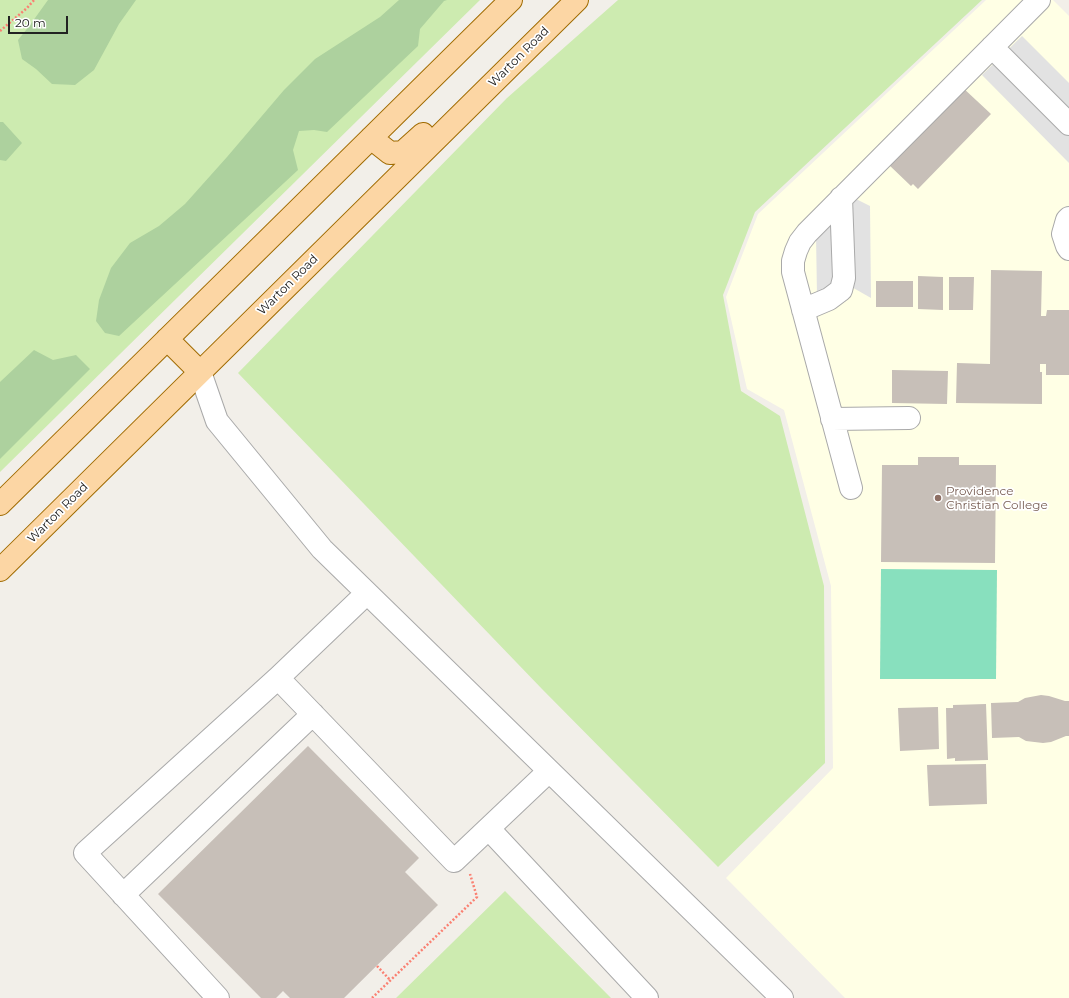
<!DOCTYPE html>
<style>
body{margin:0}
#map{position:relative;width:1069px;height:998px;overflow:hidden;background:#f2efe9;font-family:Montserrat,sans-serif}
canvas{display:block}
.scale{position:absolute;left:8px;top:16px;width:60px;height:18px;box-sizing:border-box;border:2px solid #222;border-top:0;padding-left:5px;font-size:12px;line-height:14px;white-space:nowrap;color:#222;-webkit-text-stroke:3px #fff;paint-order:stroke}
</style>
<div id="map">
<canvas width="1069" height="998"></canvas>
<div class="scale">20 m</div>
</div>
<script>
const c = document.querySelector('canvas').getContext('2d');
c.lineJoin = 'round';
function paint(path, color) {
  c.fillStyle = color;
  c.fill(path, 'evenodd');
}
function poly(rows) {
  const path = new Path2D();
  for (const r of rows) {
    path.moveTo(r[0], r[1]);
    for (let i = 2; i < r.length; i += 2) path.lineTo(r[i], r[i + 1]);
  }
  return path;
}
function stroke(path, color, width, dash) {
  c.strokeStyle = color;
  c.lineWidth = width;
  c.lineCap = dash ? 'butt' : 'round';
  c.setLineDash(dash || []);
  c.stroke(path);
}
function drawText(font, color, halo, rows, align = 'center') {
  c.font = font + ' Montserrat,sans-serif';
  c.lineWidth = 3.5;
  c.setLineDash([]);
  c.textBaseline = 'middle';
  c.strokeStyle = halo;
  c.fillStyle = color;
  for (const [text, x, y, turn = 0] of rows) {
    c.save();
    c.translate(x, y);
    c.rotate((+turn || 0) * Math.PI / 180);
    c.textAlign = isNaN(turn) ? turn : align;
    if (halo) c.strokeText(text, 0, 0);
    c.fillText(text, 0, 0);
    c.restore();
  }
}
paint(poly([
 [986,0,1053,0,1069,16,1069,998,845,998,726,878,833,768,831,586,784,410,747,389,726,297,758,214]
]), '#ffffe5');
paint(poly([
 [0,0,480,0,0,472],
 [618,0,982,0,755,212,723,295,741,391,780,416,824,586,825,763,718,867,542,689,238,373,507,98],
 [505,891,611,998,396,998]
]), '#cdebb0');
paint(poly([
 [48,0,136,0,119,24,94,70,75,85,52,84,36,69,22,59,18,40,30,25],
 [399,0,447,0,444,1,420,29,418,46,327,132,314,130,299,131,293,150,298,170,119,336,105,333,96,321,99,300,111,268,130,243,159,226,185,204,227,157,284,90,315,59,380,17],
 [0,122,3,122,22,143,6,161,0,160],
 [34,350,53,360,76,355,90,369,0,459,0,382]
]), '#add19e');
paint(poly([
 [881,569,997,570,996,679,880,679]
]), '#88e0be');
paint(poly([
 [1022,36,1069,83,1069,163,982,75],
 [852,197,870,206,871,298,843,282,817,296,816,234]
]), '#e2e2e2');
paint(poly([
 [962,87,991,114,918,189,913,184,911,186,887,163],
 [991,270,1042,271,1041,316,1046,316,1047,310,1069,310,1069,375,1046,375,1046,364,1040,364,1040,372,1042,372,1042,404,956,403,957,363,990,364],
 [918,276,943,277,943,310,918,309],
 [949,277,974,277,973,310,949,310],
 [876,281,913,281,913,307,876,307],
 [892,370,948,371,947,404,892,403],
 [918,457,959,457,959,465,996,465,995,563,881,562,882,465,918,465],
 [1041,695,1049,696,1065,701,1069,701,1069,736,1066,736,1051,742,1043,743,1026,741,1019,737,992,738,991,703,1018,702,1025,698],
 [986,704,988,760,955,761,955,758,947,759,946,708,953,708,953,705],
 [938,707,939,749,900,751,898,708],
 [308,746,419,858,405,872,438,905,344,998,290,998,283,991,276,998,261,998,158,894],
 [986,764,987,804,929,806,927,765]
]), '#c7bfb8');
const minor = poly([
 [992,47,1069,124],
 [1069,218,1067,220,1063,234,1067,246,1069,249],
 [803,310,829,299,841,290,844,278,841,198],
 [200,372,217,421,322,549,782,998],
 [832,419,909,418],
 [851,488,793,272,793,261,796,251,800,242,807,233,1039,0],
 [367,593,278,678,454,861,549,771],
 [489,829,647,998],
 [123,895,313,714],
 [218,998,85,853,278,678]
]);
const major = poly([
 [371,138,390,153,403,152,423,134],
 [167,339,200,372],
 [0,504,511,0],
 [0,570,577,0]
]);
stroke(minor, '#a9a9a9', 24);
stroke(major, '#a06b00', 24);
stroke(poly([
 [0,31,27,8,34,0],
 [377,966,390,980],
 [372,998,477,897,470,874]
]), '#fa8072', 2.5, [2, 2]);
stroke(minor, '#fff', 22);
stroke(major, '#fcd6a4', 22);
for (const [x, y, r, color] of [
 [938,498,4,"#8d6e63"]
]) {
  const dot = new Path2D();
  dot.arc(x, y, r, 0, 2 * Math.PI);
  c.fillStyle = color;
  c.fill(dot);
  stroke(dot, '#fff', 1.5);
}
drawText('12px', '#222', '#fff', [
 ["Warton Road",519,57,-45],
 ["Warton Road",288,285,-45],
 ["Warton Road",58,513,-45]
]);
drawText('12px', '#785e54', '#fff', [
 ["Providence",946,491],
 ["Christian College",946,505]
], 'left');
</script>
